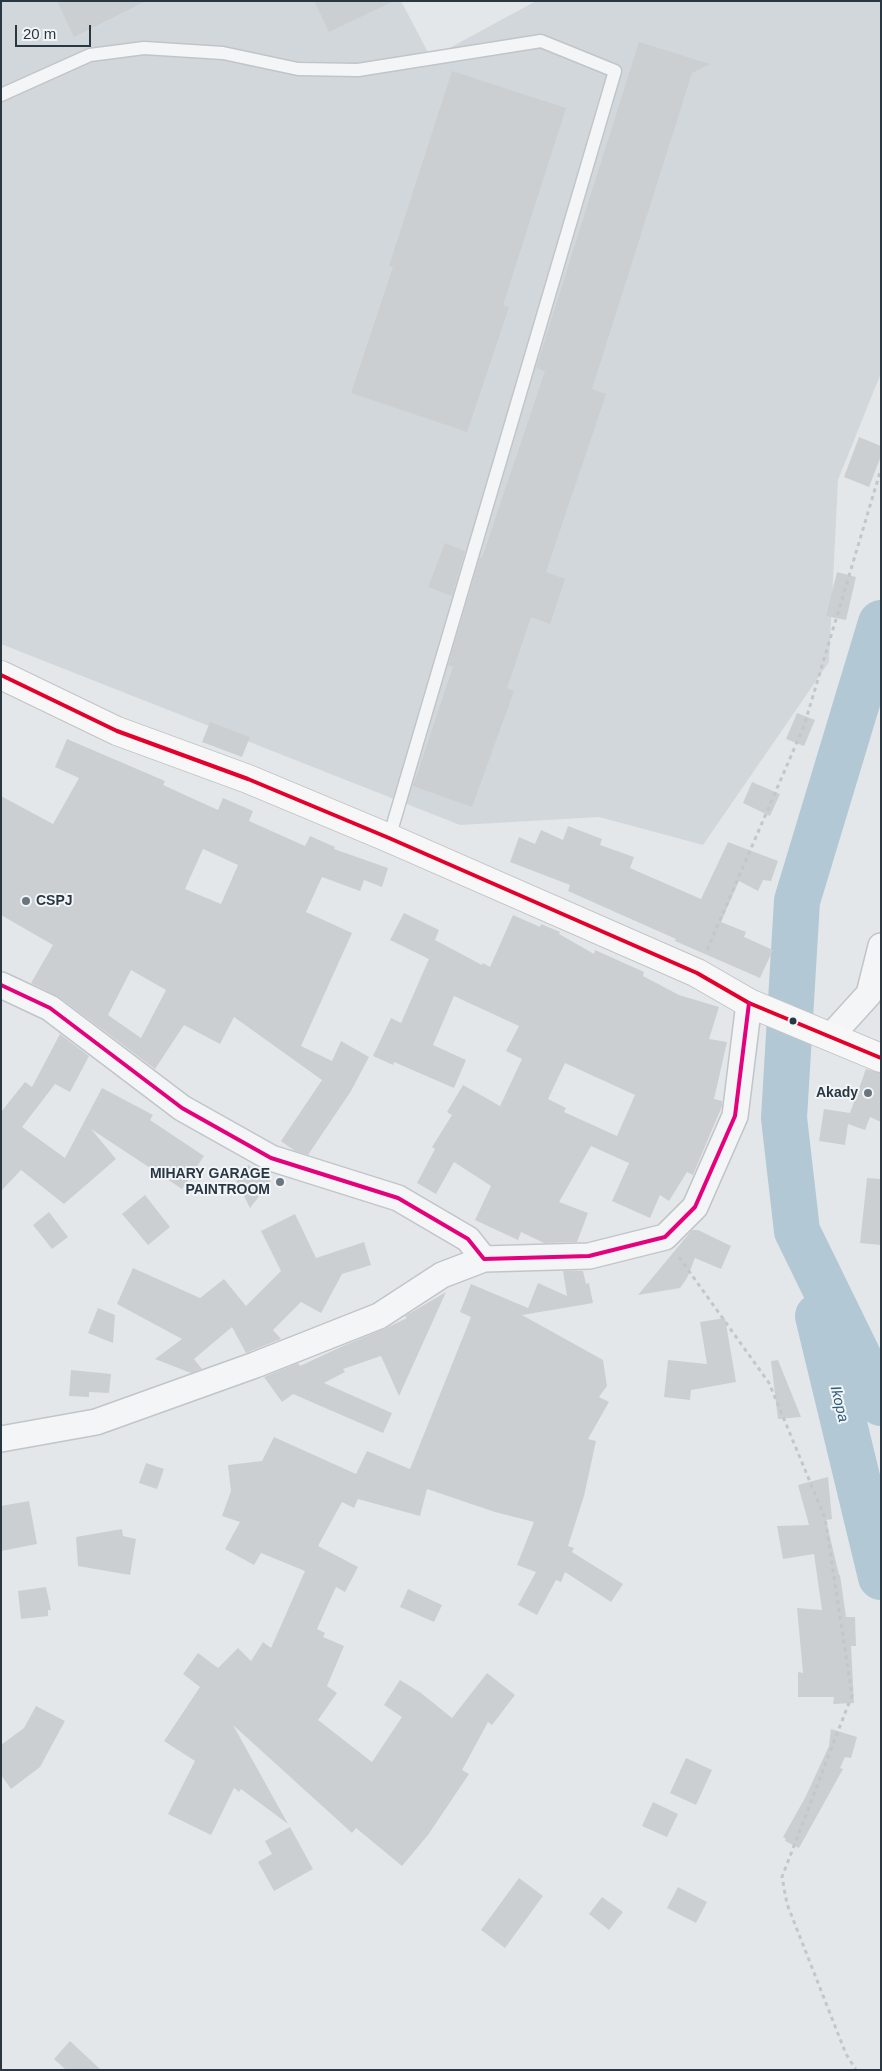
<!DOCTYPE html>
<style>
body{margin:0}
#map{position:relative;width:882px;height:2071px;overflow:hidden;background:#e4e7e9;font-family:Arial,sans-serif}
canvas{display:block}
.frame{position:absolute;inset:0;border:2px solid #293743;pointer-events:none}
.scale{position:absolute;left:15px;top:25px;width:76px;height:22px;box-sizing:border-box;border:2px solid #293743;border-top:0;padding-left:6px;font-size:15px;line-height:18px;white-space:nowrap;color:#293743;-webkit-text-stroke:4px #f2f5f8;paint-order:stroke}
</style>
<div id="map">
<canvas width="882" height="2071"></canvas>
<div class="frame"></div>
<div class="scale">20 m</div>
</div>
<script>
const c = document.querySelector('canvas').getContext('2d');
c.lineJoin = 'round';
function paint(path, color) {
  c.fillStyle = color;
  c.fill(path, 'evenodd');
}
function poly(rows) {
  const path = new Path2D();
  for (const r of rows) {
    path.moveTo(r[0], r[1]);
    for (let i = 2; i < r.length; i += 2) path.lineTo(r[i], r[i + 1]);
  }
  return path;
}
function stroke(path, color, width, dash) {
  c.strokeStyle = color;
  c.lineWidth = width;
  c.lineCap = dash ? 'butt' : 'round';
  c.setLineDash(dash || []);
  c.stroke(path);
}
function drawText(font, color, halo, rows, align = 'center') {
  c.font = font + ' Arial,sans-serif';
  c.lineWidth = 4;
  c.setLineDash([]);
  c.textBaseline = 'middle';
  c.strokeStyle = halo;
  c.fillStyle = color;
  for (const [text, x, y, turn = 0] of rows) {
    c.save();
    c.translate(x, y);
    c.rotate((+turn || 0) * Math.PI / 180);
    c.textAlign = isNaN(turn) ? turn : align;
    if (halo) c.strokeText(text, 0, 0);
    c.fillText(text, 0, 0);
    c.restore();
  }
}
paint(poly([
 [1,1,401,1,431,58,536,1,881,1,881,373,838,480,829,662,703,845,599,817,460,825,1,644]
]), '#d2d7dc');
stroke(poly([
 [881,623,797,901,784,1118,797,1231,881,1403],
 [818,1316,881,1577]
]), '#b2c8d5', 46);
paint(poly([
 [57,1,146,1,74,37],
 [314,1,394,1,329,32],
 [639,42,710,64,692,73,592,389,606,394,546,572,565,579,550,624,531,617,507,688,514,691,472,807,413,786,453,667,448,665,480,557,482,558,545,371,536,368],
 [452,71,566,108,503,305,509,307,467,432,351,393,393,267,389,266],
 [859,437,881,446,881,456,869,487,844,477],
 [445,543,465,551,452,596,428,587],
 [837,572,856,577,846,620,826,616],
 [797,713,815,720,804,746,786,739],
 [210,722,250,737,242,757,202,742],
 [67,739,165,781,163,785,218,810,223,798,253,811,249,821,305,846,310,836,335,847,334,849,388,868,382,887,364,880,360,891,322,877,306,912,352,933,301,1046,332,1061,341,1041,369,1057,351,1091,308,1155,295,1151,281,1141,322,1080,234,1017,220,1044,184,1025,155,1069,59,997,31,983,53,945,1,915,1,796,53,824,79,778,55,767],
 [203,849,238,865,221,904,185,889],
 [131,970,166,990,141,1038,108,1015],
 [752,782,780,794,770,816,743,803],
 [568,826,602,839,600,845,634,857,630,868,701,899,728,842,778,861,771,881,763,880,758,891,739,881,721,922,746,932,744,937,773,950,760,978,675,941,676,939,568,891,570,885,510,862,519,837,535,844,541,830,563,840],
 [404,913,439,930,435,940,482,965,483,963,490,967,513,915,540,927,541,924,560,932,559,934,594,954,595,950,644,972,643,976,679,995,719,1007,709,1039,727,1042,714,1099,722,1101,722,1106,693,1175,687,1172,669,1201,660,1195,650,1218,612,1201,629,1163,591,1146,559,1202,588,1213,577,1242,544,1243,521,1232,518,1240,475,1220,491,1186,454,1162,436,1194,417,1183,435,1149,432,1147,452,1115,447,1112,463,1085,500,1106,522,1059,506,1051,519,1026,454,996,433,1045,466,1060,454,1088,394,1062,393,1065,373,1056,391,1018,401,1023,429,959,390,940],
 [565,1063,635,1095,617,1136,564,1112,566,1108,548,1099],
 [60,1034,89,1056,70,1092,55,1084,22,1127,65,1158,102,1088,153,1115,150,1120,204,1156,182,1189,91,1129,116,1159,64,1204,21,1170,1,1191,1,1112,25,1082,32,1087],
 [866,1069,881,1073,881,1122,870,1117,865,1130,848,1124,845,1145,819,1141,824,1109,850,1113],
 [248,1165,271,1181,250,1208,236,1180],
 [867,1178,881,1179,881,1245,860,1243],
 [145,1195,170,1227,148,1245,122,1214],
 [49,1212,68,1237,52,1249,33,1225],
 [295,1214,316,1258,364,1242,371,1265,342,1274,321,1313,301,1302,273,1330,281,1339,246,1353,232,1327,194,1359,202,1369,191,1373,155,1359,182,1339,117,1304,133,1268,200,1298,224,1279,246,1306,281,1271,261,1231],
 [692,1230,698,1230,731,1246,721,1269,695,1258,687,1278,680,1288,638,1295],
 [563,1271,583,1271,586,1284,589,1283,593,1303,522,1315,603,1360,607,1386,599,1397,609,1402,588,1439,596,1441,584,1496,568,1546,574,1548,572,1552,623,1584,611,1602,565,1572,561,1582,556,1580,537,1615,518,1605,536,1572,517,1565,534,1522,495,1512,427,1489,420,1516,358,1499,354,1508,342,1502,318,1546,358,1567,345,1592,336,1587,317,1629,325,1633,323,1637,344,1646,327,1686,337,1693,318,1720,372,1762,402,1717,384,1705,400,1680,421,1693,452,1718,487,1673,515,1695,492,1725,488,1722,462,1770,469,1774,428,1835,402,1866,356,1828,352,1833,233,1725,288,1824,241,1789,239,1792,234,1788,211,1835,168,1814,195,1761,164,1741,200,1687,183,1674,198,1653,218,1668,238,1648,251,1661,263,1642,271,1648,305,1571,261,1553,254,1565,225,1549,240,1522,222,1516,231,1491,228,1465,262,1461,274,1437,356,1474,367,1451,410,1469,471,1317,460,1312,471,1284,528,1308,538,1283,567,1296],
 [446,1292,399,1396,381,1356,343,1369,345,1372,324,1383,392,1413,383,1433,293,1394,282,1402,264,1377,298,1363,300,1366,343,1346,384,1329,407,1318,405,1316],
 [98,1308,115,1315,113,1343,88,1333],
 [725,1318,736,1382,691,1390,690,1400,664,1397,668,1360,707,1364,700,1322],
 [778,1360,801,1417,778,1419,771,1361],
 [71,1370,111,1374,109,1393,89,1392,89,1397,69,1396],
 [146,1463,164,1469,157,1489,139,1483],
 [828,1477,832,1519,826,1520,839,1575,840,1575,846,1617,855,1617,856,1646,851,1646,854,1703,833,1704,834,1697,798,1697,798,1672,803,1673,797,1608,822,1610,814,1554,783,1559,777,1526,809,1525,798,1485],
 [29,1501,37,1544,1,1551,1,1506],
 [122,1529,123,1536,136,1539,130,1575,78,1566,76,1537],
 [46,1587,51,1610,48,1610,48,1616,21,1619,18,1591],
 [408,1589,442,1605,434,1622,400,1607],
 [36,1706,65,1721,40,1767,11,1789,1,1775,1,1745,24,1728],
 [831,1729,857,1737,851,1758,845,1757,840,1768,843,1769,799,1848,785,1841,786,1839,783,1837,805,1798,829,1746],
 [686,1758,712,1770,696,1805,670,1793],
 [653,1802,678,1814,667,1837,642,1826],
 [290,1827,313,1869,274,1891,258,1862,272,1854,265,1841],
 [519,1878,543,1896,505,1948,481,1930],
 [678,1887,707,1902,696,1923,667,1908],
 [602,1897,623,1912,609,1930,589,1914],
 [70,2041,101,2070,66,2070,54,2059]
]), '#cccfd1');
const lane = poly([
 [1,95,90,55,144,48,223,53,298,69,358,70,541,41,615,71,389,838]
]);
const street = poly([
 [1,985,50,1008,182,1108,271,1158,398,1198,468,1239,484,1259,589,1256,665,1237,695,1207,735,1116,749,1003],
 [830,1037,869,994,881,946],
 [1,1439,96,1422,255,1365,379,1316,442,1275,484,1259]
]);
const primary = poly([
 [1,675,117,731,248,779,389,838,697,973,749,1003,881,1058]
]);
stroke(lane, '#c2c5c7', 15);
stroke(street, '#c2c5c7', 28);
stroke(primary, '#c0c4c7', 30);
stroke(poly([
 [707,950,804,726,881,469],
 [679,1257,769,1383,825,1518,852,1695,782,1877,787,1904,846,2054,856,2070]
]), '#c3c7c9', 3, [4, 4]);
stroke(lane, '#f3f5f6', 12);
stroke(street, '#f3f5f6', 25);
stroke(primary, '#f7f7f7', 28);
stroke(poly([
 [1,675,117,731,248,779,389,838,697,973,749,1003,881,1058]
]), '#e4002b', 4);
stroke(poly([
 [1,985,50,1008,182,1108,271,1158,398,1198,468,1239,484,1259,589,1256,665,1237,695,1207,735,1116,749,1003]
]), '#e5007d', 4);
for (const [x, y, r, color] of [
 [26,901,5,"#6a757d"],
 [793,1021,4.5,"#293743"],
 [868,1093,5,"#6a757d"],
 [280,1182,5,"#6a757d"]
]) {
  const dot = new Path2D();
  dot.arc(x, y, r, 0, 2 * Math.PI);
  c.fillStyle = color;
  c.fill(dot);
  stroke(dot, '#f2f5f8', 2);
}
drawText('bold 14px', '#293743', '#f2f5f8', [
 ["CSPJ",36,901,"left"],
 ["Akady",858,1093],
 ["MIHARY GARAGE",270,1174],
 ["PAINTROOM",270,1190]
], 'right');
drawText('italic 15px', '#325d79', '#f2f5f8', [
 ["Ikopa",839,1404,76]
]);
</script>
